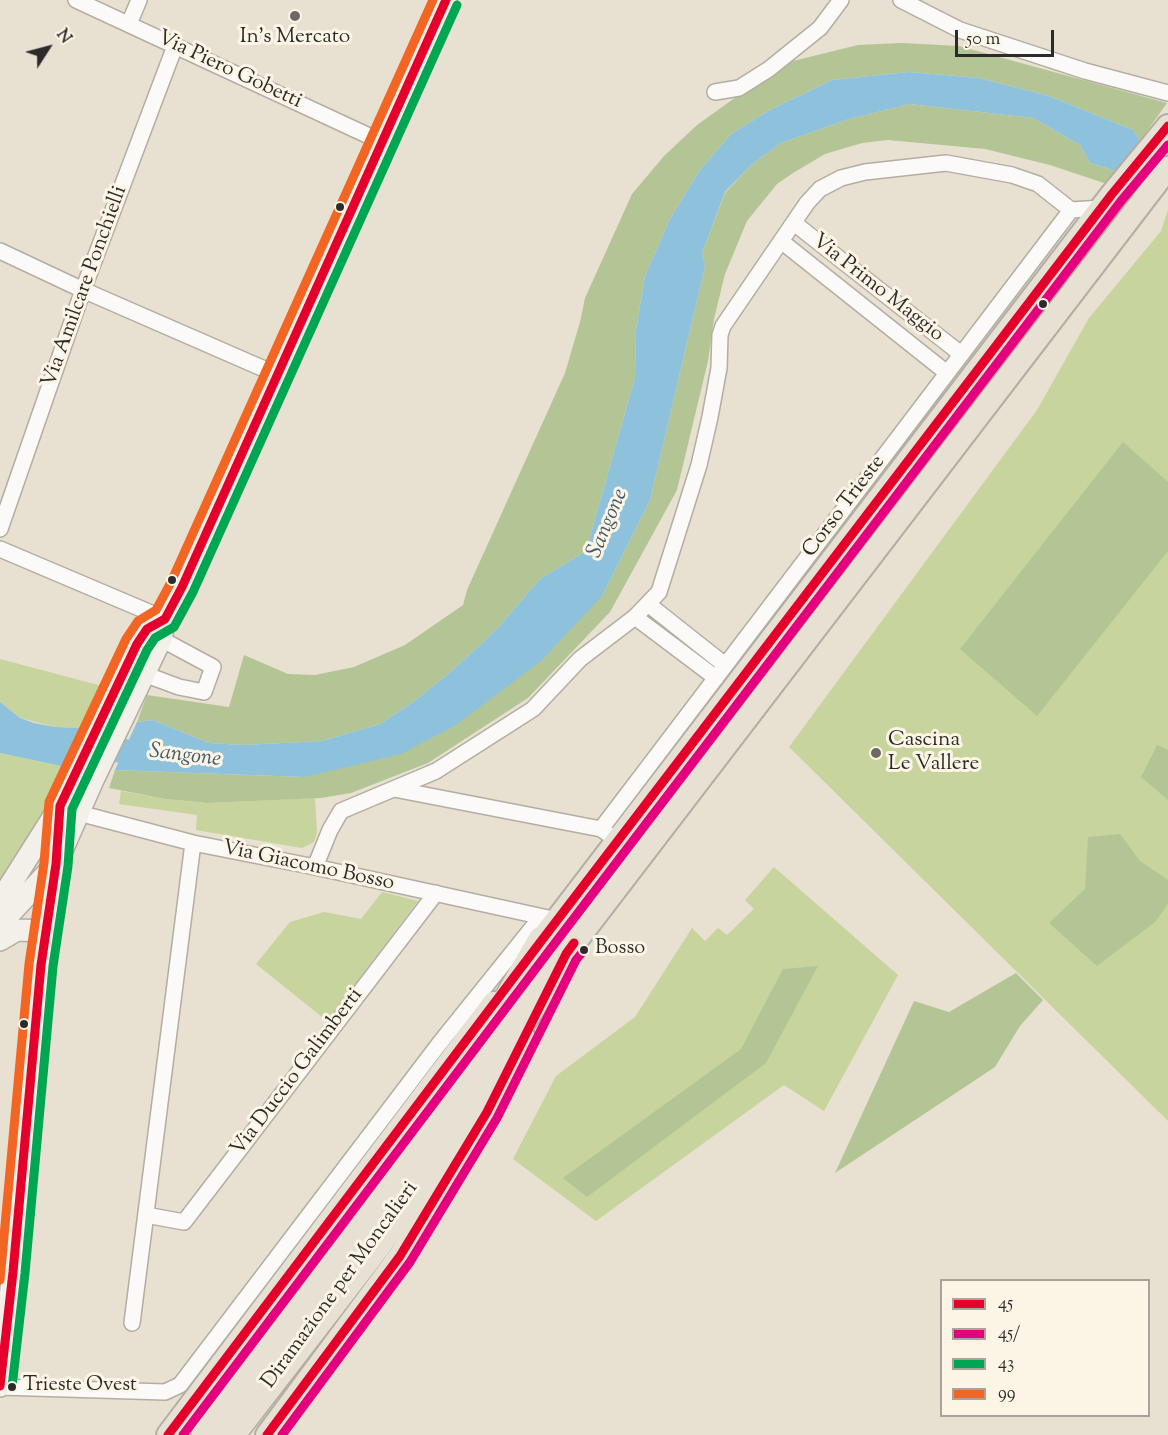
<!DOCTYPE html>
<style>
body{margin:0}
#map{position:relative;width:1168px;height:1435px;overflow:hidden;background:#e8e0d0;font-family:"Sorts Mill Goudy",serif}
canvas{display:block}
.legend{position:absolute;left:940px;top:1279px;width:210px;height:138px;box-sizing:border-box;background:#fcf5e5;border:2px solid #a8a49b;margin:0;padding:8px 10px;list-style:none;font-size:18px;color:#2b2b2b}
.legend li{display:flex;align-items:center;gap:12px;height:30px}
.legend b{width:30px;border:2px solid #a8a49b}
.north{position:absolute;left:18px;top:18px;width:60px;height:60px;-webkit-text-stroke:4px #fcf5e5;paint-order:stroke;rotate:54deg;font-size:16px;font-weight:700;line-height:24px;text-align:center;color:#2b2b2b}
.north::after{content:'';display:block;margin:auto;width:21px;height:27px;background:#2b2b2b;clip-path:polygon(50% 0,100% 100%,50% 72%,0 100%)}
.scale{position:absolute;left:955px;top:30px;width:99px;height:27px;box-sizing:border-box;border:3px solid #2b2b2b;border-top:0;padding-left:8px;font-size:18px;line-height:21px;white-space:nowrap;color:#2b2b2b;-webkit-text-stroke:4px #fcf5e5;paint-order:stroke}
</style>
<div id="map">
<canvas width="1168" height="1435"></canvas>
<ul class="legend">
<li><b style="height:8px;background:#e4002b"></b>45</li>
<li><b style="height:8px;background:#e5007d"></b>45/</li>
<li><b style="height:8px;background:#00a651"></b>43</li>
<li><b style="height:8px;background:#f26522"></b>99</li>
</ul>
<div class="north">N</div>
<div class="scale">50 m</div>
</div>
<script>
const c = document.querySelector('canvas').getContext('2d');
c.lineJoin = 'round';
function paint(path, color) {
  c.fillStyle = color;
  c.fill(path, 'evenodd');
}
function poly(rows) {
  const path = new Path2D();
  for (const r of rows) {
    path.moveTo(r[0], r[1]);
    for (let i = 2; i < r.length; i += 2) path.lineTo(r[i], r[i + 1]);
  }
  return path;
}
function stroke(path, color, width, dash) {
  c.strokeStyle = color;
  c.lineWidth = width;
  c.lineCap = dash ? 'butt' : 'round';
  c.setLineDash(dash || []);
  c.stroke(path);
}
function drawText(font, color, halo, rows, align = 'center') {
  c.font = font + ' "Sorts Mill Goudy",serif';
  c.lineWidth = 6;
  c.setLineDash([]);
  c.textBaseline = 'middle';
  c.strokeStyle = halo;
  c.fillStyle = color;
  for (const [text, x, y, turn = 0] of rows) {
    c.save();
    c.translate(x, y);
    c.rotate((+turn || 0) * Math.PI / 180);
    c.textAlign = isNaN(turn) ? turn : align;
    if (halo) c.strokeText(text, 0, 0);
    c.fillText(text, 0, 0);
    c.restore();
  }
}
paint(poly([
 [1168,210,1168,1121,789,747,1037,410,1089,318,1161,231],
 [649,612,709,661,708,663,646,618,645,614],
 [0,659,102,686,82,728,55,727,20,718,0,702],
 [0,753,66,767,42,813,0,882],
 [121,791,165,799,208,803,315,798,317,833,314,842,302,848,196,830,197,815,119,804],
 [774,867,898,975,824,1111,784,1085,596,1221,513,1159,556,1076,635,1017,692,928,705,941,718,928,727,935,754,909,745,900],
 [382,892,418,901,327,1021,256,964,290,922,324,912,361,919]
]), '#c7d49d');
paint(poly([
 [901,43,959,46,1167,103,1140,141,1133,130,1049,96,979,78,909,72,832,80,770,110,731,134,700,170,670,219,645,276,636,330,635,378,586,551,540,579,497,629,454,669,416,700,380,724,322,741,243,745,209,743,153,720,137,722,147,695,229,707,244,655,288,674,315,675,354,667,405,645,463,605,467,590,565,373,580,322,585,298,632,194,664,156,697,125,743,92,793,61,858,45],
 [910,104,1033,118,1080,145,1090,163,1117,171,1107,184,1050,165,985,149,888,140,862,143,825,154,793,173,777,184,747,221,725,274,714,319,708,361,677,490,610,612,528,698,428,763,351,793,321,798,208,803,165,799,109,788,115,770,304,777,602,596,650,500,705,266,702,253,725,193,751,165,781,143,849,119],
 [1123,442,1168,482,1168,551,1037,716,960,649],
 [1157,745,1168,750,1168,800,1141,777],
 [1120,834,1140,861,1168,880,1168,904,1155,922,1097,966,1049,923,1085,889,1088,837],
 [818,966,766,1063,587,1197,563,1178,741,1049,783,969],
 [1016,973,1043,1000,1020,1026,995,1067,835,1173,914,1001,949,1012]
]), '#b4c595');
paint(poly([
 [909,72,979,78,1049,96,1133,130,1140,141,1117,171,1090,163,1080,145,1033,118,910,104,849,119,781,143,751,165,725,192,702,253,705,266,650,500,602,596,541,661,456,725,401,754,356,765,304,777,115,770,137,722,153,720,209,743,243,745,322,741,380,724,416,700,454,669,497,629,540,579,586,551,635,378,636,330,645,276,670,219,700,170,731,134,770,110,832,80],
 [0,702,20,718,34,723,55,727,82,728,66,767,0,753]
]), '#8ec1dc');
stroke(poly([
 [0,732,28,739,155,755]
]), '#8ec1dc', 24);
const street = poly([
 [76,0,382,142],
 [901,0,960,30,1085,71,1168,93],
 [129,24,139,0],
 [715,92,739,88,769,69,820,28,841,0],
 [794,223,961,354],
 [781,241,947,373],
 [0,251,83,290,278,375],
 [0,529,83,290,175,46],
 [0,549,165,619],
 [648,604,725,665],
 [635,617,716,678],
 [144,674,179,687,204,692,213,667,161,639],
 [394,789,601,829,608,834],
 [71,811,193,843,315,867,548,918],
 [601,829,1071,210,1102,208],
 [315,867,330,830,341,811,436,771,533,709,580,659,635,617,659,592,699,465,710,417,719,368,720,335,723,326,807,203,820,189,841,178,865,172,946,163,1012,175,1038,184,1071,210],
 [146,1215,184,1222,436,893],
 [132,1323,193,843],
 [0,1387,165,1392,180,1385,439,1044,541,917]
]);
const secondary = poly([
 [0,901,57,811],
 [0,924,56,864,93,780,161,639,165,619,182,587,446,0],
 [0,940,17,930,47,931],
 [0,1386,13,1272,41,965,56,864,60,806,113,692,137,644,147,629,165,619]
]);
const primary = poly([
 [532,952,1112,194,1168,126],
 [559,969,566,954,1168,168],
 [168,1435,494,1003],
 [267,1435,400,1256,487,1112,524,1038]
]);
const highway = poly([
 [205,1435,361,1230,456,1088,542,940],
 [231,1435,379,1243,566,954]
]);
stroke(street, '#b3ada3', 18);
stroke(secondary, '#b3ada3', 24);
stroke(primary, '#b3ada3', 26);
stroke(highway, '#b3ada3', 30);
stroke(street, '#fcfaf8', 15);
stroke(secondary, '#f3f0ea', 21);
stroke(primary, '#e7e1d3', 22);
stroke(highway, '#e7e1d3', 27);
stroke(poly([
 [0,1386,13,1272,41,965,56,864,60,806,137,644,147,629,165,619,182,587,446,0],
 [168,1435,542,940,1112,194,1168,126],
 [267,1435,400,1256,487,1112,566,954,574,943]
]), '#e4002b', 9);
stroke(poly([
 [183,1435,552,947,1121,201,1168,145],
 [282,1435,410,1262,497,1118,576,960,584,950]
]), '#e5007d', 9);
stroke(poly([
 [12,1387,25,1273,53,966,68,866,72,809,147,650,155,638,174,627,193,592,457,5]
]), '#00a651', 9);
stroke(poly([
 [0,1280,29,964,44,863,49,802,126,639,138,621,156,610,171,582,433,0]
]), '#f26522', 9);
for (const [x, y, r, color] of [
 [295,16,6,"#6d6a65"],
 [340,207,5,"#2b2b2b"],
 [1043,304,5,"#2b2b2b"],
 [172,580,5,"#2b2b2b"],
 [876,753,6,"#6d6a65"],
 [584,950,5,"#2b2b2b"],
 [24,1024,5,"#2b2b2b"],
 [12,1387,5,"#2b2b2b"]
]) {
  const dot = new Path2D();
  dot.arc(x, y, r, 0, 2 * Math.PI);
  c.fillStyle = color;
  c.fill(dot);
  stroke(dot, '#fcf5e5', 2);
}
drawText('20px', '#2b2b2b', '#fcf5e5', [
 ["Bosso",595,950],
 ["Trieste Ovest",23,1387]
], 'left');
drawText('21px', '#2b2b2b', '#fcf5e5', [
 ["In's Mercato",295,38],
 ["Cascina",888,741,"left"],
 ["Le Vallere",888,765,"left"]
]);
drawText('21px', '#2b2b2b', '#fcf5e5', [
 ["Via Piero Gobetti",229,71,25],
 ["Via Amilcare Ponchielli",86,287,-70],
 ["Via Primo Maggio",877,289,38],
 ["Corso Trieste",845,507,-53],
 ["Via Giacomo Bosso",308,867,12],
 ["Via Duccio Galimberti",298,1073,-53],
 ["Diramazione per Moncalieri",341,1286,-54]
]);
drawText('italic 22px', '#405b6b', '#fcf5e5', [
 ["Sangone",609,524,-67],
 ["Sangone",185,757,7]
]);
</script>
